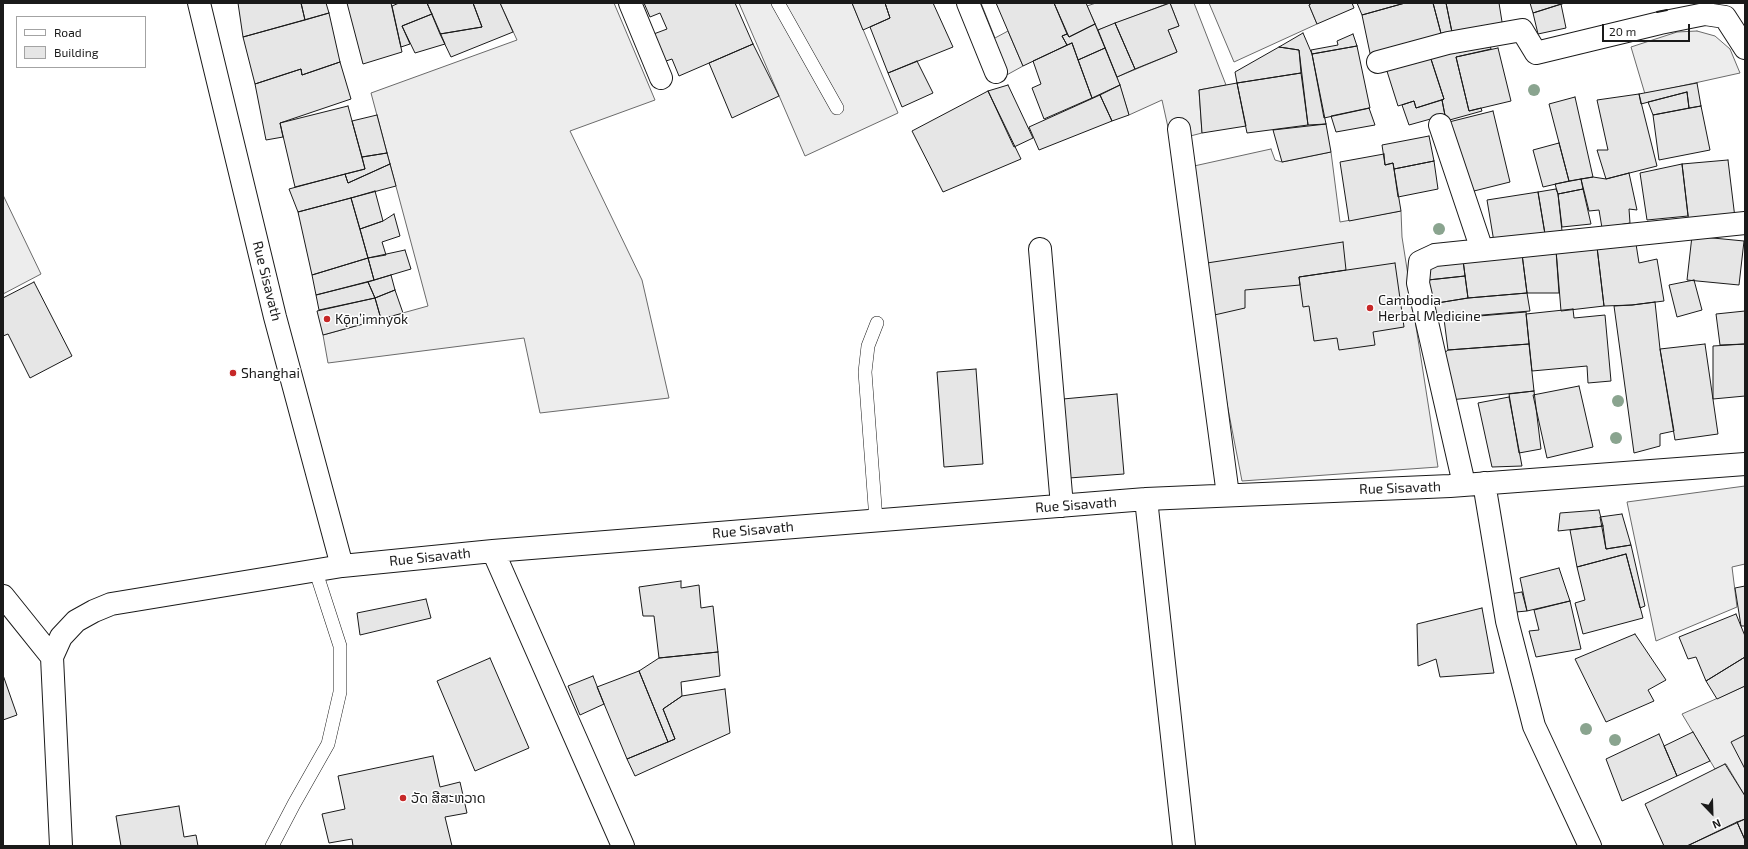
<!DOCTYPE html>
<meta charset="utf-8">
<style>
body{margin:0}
#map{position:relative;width:1748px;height:849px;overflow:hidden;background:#fff;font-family:"Exo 2",sans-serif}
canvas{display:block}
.frame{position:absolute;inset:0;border:4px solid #1a1a1a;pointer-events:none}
.legend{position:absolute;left:16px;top:16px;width:130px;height:52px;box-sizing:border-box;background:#fff;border:1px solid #a3a3a3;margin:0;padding:5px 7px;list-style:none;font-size:12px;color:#1a1a1a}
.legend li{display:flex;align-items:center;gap:8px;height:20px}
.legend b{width:20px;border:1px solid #a3a3a3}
.north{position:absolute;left:1692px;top:793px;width:40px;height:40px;-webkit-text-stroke:3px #fff;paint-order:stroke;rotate:157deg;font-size:11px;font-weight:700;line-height:16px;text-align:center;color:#1a1a1a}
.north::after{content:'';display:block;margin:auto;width:14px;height:18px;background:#1a1a1a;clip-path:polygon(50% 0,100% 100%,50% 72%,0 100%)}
.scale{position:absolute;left:1602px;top:24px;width:88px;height:18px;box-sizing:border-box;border:2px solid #1a1a1a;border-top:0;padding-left:5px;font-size:12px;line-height:14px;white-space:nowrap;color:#1a1a1a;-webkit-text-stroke:3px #fff;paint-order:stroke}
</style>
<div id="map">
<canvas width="1748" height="849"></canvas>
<div class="frame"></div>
<ul class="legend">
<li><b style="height:5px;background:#fff"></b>Road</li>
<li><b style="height:11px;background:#e6e6e6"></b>Building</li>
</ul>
<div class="north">N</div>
<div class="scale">20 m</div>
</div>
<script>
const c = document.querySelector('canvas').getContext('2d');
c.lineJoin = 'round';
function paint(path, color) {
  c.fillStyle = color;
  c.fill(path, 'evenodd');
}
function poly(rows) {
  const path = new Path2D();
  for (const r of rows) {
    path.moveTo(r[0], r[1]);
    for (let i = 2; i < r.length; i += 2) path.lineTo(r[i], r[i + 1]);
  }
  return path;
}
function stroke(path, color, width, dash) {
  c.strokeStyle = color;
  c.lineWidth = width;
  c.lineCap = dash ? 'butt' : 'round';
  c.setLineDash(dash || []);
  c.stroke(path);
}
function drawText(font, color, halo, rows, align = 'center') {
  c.font = font + ' "Exo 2","Noto Sans Lao",sans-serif';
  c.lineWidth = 3;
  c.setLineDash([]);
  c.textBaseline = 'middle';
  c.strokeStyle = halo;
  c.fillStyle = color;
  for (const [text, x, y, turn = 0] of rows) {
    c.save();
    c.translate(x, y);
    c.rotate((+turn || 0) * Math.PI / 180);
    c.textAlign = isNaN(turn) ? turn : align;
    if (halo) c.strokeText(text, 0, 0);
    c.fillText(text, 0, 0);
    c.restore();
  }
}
const built = poly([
 [500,3,614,3,655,100,570,131,642,280,669,398,540,413,524,338,328,363,323,335,428,306,371,93,517,40,500,3],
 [739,3,852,3,898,113,805,156,739,3],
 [974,3,981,3,995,38,1008,31,1023,66,1003,77,974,3],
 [1096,3,1169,3,1098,30,1087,6,1096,3],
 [1170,3,1194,3,1226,85,1199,90,1202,133,1171,141,1162,100,1129,115,1117,77,1177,52,1168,30,1179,26,1170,3],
 [1209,3,1312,3,1309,5,1317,24,1234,62,1209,3],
 [1697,31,1715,36,1730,49,1740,73,1645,94,1631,47,1677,32,1697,31],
 [1271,149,1275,160,1282,162,1331,152,1340,222,1401,211,1402,237,1438,467,1242,481,1210,316,1194,166,1271,149],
 [3,195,41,274,3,294,3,195],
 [1745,486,1745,564,1732,567,1737,607,1656,641,1627,502,1745,486],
 [1745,686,1745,796,1726,764,1715,769,1682,714,1745,686]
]);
paint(built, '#ededed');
stroke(built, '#6a6a6a', 1);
const building = poly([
 [238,3,301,3,305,20,243,37,238,3],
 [301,3,326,3,329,13,305,20,301,3],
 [347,3,391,3,402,52,363,64,347,3],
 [399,3,427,3,432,14,402,26,410,44,401,47,392,6,399,3],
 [427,3,473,3,482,27,440,34,427,3],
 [473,3,500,3,513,32,451,57,440,34,482,27,473,3],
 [644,3,735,3,753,44,679,76,672,59,663,62,651,35,667,29,660,13,650,17,644,3],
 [852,3,885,3,890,18,863,30,852,3],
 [885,3,933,3,953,47,888,73,870,27,890,18,885,3],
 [996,3,1054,3,1067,34,1062,36,1067,45,1023,66,996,3],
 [1054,3,1086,3,1095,24,1069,37,1054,3],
 [1170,3,1179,26,1168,30,1177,52,1135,69,1115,23,1170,3],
 [1312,3,1352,3,1354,8,1317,24,1309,5,1312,3],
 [1357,3,1405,3,1362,15,1357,3],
 [1405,3,1433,3,1443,41,1371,58,1362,15,1405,3],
 [1433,3,1446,3,1453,37,1443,41,1433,3],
 [1446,3,1499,3,1503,28,1453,37,1446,3],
 [1530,3,1565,3,1533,13,1530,3],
 [1561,4,1566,28,1538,34,1533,13,1561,4],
 [329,13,340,62,302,75,301,69,255,84,243,37,329,13],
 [432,14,445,44,415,53,402,26,432,14],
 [1115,23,1135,69,1117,77,1098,30,1115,23],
 [1095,24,1105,48,1078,60,1072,43,1067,45,1062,36,1067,34,1069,37,1095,24],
 [1303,33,1312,54,1326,124,1308,125,1299,50,1279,47,1303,33],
 [1353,34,1357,46,1312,54,1311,50,1338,45,1337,41,1353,34],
 [1489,40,1491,49,1456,57,1469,111,1481,108,1482,111,1446,121,1442,100,1444,99,1429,53,1489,40],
 [1072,43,1092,98,1044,119,1032,88,1041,84,1033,61,1072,43],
 [753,44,779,96,732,118,709,63,753,44],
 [1357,46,1370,108,1324,118,1312,54,1357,46],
 [1279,47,1299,50,1301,73,1237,83,1235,72,1279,47],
 [1105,48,1120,85,1092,98,1078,60,1105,48],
 [1498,48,1511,101,1469,111,1456,57,1498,48],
 [1429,53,1444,99,1416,108,1414,101,1398,106,1386,68,1429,53],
 [917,61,933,93,902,107,888,73,917,61],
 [340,62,351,99,280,123,283,137,266,140,255,84,301,69,302,75,340,62],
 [1301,73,1308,125,1247,133,1237,83,1301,73],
 [1237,83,1246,126,1202,133,1199,90,1237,83],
 [1697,83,1701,106,1689,108,1687,92,1641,104,1639,94,1697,83],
 [1008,85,1033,138,1014,147,988,91,1008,85],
 [1120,85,1129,115,1112,121,1100,95,1120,85],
 [988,91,1021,159,943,192,912,131,988,91],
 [1687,92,1689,108,1653,115,1648,102,1687,92],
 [1639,94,1657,166,1606,179,1597,150,1608,150,1597,100,1639,94],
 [1100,95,1112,121,1039,150,1029,127,1100,95],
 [1575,97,1593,177,1569,181,1549,104,1575,97],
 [1442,100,1445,115,1409,125,1402,105,1414,101,1416,108,1442,100],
 [348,106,365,169,295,187,280,123,348,106],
 [1701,106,1710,150,1659,160,1653,115,1701,106],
 [1369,108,1375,125,1336,132,1331,116,1369,108],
 [1493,111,1510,182,1466,193,1449,122,1493,111],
 [377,115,387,153,362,157,352,121,377,115],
 [1326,124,1331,152,1282,162,1273,130,1326,124],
 [1429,136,1434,161,1394,169,1393,163,1385,165,1382,145,1429,136],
 [1559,143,1569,181,1543,187,1533,150,1559,143],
 [387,153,390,164,348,183,345,174,365,169,362,157,387,153],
 [1384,154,1385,165,1393,163,1401,211,1349,221,1340,162,1384,154],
 [1728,160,1735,218,1689,223,1682,164,1728,160],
 [1434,161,1438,189,1398,197,1394,169,1434,161],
 [390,164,396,186,298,212,289,189,345,174,348,183,390,164],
 [1682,164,1688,216,1647,220,1640,173,1682,164],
 [1629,173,1637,210,1629,209,1630,223,1602,228,1599,210,1589,211,1581,179,1593,177,1606,179,1629,173],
 [1581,179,1583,189,1558,194,1555,184,1581,179],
 [1556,189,1558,194,1562,231,1545,234,1538,192,1556,189],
 [1583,189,1591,224,1562,227,1558,194,1583,189],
 [375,191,383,221,360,229,351,198,375,191],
 [1538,192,1545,234,1494,242,1487,200,1538,192],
 [351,198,368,258,312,275,298,212,351,198],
 [394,214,400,236,382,242,386,255,368,258,360,229,383,221,394,214],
 [1692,236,1744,241,1739,285,1687,280,1692,236],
 [1343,242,1346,270,1299,277,1300,285,1245,290,1245,308,1210,316,1207,263,1343,242],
 [1636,244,1639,263,1657,259,1664,301,1632,305,1604,306,1597,247,1636,244],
 [1597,247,1604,306,1561,311,1556,250,1597,247],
 [405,250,411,269,374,280,368,258,405,250],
 [1556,250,1559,293,1527,293,1522,254,1556,250],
 [1522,254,1527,293,1468,298,1463,260,1522,254],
 [368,258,374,280,316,295,312,275,368,258],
 [1463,260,1465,276,1428,280,1427,264,1463,260],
 [1395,263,1404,327,1373,332,1375,345,1339,350,1337,338,1314,341,1309,306,1303,307,1299,277,1395,263],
 [391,275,395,290,375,298,368,282,391,275],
 [1465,276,1468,298,1431,304,1428,280,1465,276],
 [1694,280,1702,310,1677,317,1669,285,1694,280],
 [34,282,72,356,30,378,8,334,3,336,3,298,34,282],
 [368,282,375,298,319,310,316,295,368,282],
 [395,290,403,313,381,319,375,298,395,290],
 [1527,293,1530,311,1435,319,1431,304,1468,298,1527,293],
 [375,298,381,319,323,335,317,311,375,298],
 [1655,302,1660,349,1674,431,1660,434,1660,446,1634,453,1614,306,1632,305,1655,302],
 [1573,309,1574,318,1605,315,1611,381,1588,383,1587,366,1532,371,1526,314,1573,309],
 [1745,311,1745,344,1720,345,1716,314,1745,311],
 [1526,312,1529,344,1448,350,1444,319,1526,312],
 [1529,344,1534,391,1450,400,1443,354,1448,350,1529,344],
 [1705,344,1718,434,1675,440,1660,349,1705,344],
 [1745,344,1745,396,1713,399,1713,346,1745,344],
 [976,369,983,464,944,467,937,372,976,369],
 [1579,386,1593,447,1547,458,1533,395,1579,386],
 [1534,391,1541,449,1519,453,1509,394,1534,391],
 [1117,394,1124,474,1069,478,1063,399,1117,394],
 [1509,397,1522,466,1492,467,1478,403,1509,397],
 [1599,510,1603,526,1558,531,1560,513,1599,510],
 [1622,514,1631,545,1606,549,1600,517,1622,514],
 [1603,526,1606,549,1631,545,1645,606,1640,608,1626,554,1577,567,1570,530,1603,526],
 [1626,554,1643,618,1583,634,1575,603,1585,600,1577,567,1626,554],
 [1559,568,1570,601,1527,611,1520,578,1559,568],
 [681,581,681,588,699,585,701,608,713,606,718,652,659,658,654,616,643,616,639,587,681,581],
 [1745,586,1745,626,1741,626,1735,588,1745,586],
 [1522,592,1527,611,1516,612,1510,594,1522,592],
 [426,599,431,618,360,635,357,613,426,599],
 [1570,601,1581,649,1536,657,1529,631,1539,630,1534,610,1570,601],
 [1482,608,1494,673,1440,677,1436,659,1418,666,1417,624,1482,608],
 [1736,614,1745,636,1745,657,1706,681,1696,657,1688,659,1679,637,1736,614],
 [1635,634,1666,680,1648,690,1654,701,1606,722,1575,659,1635,634],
 [718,652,720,676,681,682,682,696,663,709,675,739,668,742,639,671,659,658,718,652],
 [1745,657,1745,686,1717,699,1706,681,1745,657],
 [490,658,529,748,475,771,437,681,490,658],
 [639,671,668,742,627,759,597,687,639,671],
 [3,675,17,715,3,720,3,675],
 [593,676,604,704,580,715,568,686,593,676],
 [725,689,730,733,635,776,627,759,675,739,663,709,682,696,725,689],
 [1693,732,1710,761,1677,776,1664,746,1693,732],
 [1659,734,1677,776,1622,801,1606,759,1659,734],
 [1745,735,1745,769,1731,742,1745,735],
 [433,756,440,787,460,782,467,813,445,817,452,846,353,846,352,839,329,843,322,814,345,809,338,776,433,756],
 [1725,764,1745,796,1745,819,1687,846,1664,846,1645,804,1725,764],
 [179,806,184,837,196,835,198,846,121,846,116,816,179,806],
 [1745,819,1745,840,1737,822,1745,819],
 [1737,822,1745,840,1745,846,1687,846,1737,822]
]);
paint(building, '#e6e6e6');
stroke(building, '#1a1a1a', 1);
const lane = poly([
 [778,3,837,108],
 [876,520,865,372,868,346,877,323],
 [272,846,294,804,328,744,340,692,340,646,316,572]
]);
const street = poly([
 [199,3,275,317,342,566],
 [630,3,661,78],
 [968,3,996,72],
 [1378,62,1448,43,1522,30,1536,53,1660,23,1705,14,1725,17,1745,48],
 [1440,125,1482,250],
 [1179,129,1228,495],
 [1040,249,1062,506],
 [1484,483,1507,621,1534,726,1590,846],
 [1464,484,1418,283,1420,262,1435,255,1745,223],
 [1146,499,1184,846],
 [493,551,623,846],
 [3,596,52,657],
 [61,846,52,657,61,637,76,621,94,611,111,604,342,566,493,551,1146,499,1450,486,1745,464]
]);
stroke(lane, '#1a1a1a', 14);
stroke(street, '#1a1a1a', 24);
stroke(lane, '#fff', 13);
stroke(street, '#fff', 22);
stroke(poly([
 [1657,12,1667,10]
]), '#1a1a1a', 2);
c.fillStyle = '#8aa48f';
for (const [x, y] of [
 [1534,90],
 [1439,229],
 [1618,401],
 [1616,438],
 [1586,729],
 [1615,740]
]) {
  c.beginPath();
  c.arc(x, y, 6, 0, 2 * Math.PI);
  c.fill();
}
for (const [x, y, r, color] of [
 [1370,308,4,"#c62828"],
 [327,319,4,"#c62828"],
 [233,373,4,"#c62828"],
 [403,798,4,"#c62828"]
]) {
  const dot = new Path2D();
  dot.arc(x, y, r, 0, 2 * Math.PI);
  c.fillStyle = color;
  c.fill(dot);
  stroke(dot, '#fff', 1.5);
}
drawText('14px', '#1a1a1a', '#fff', [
 ["Rue Sisavath",267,281,76],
 ["Rue Sisavath",1400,488,-2],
 ["Rue Sisavath",1076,505,-4],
 ["Rue Sisavath",753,530,-5],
 ["Rue Sisavath",430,557,-6]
]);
drawText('14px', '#1a1a1a', '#fff', [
 ["Cambodia",1378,300],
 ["Herbal Medicine",1378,316],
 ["Kǭn’imnyok",335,319],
 ["Shanghai",241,373],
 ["ວັດ ສີສະຫວາດ",411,798]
], 'left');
</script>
